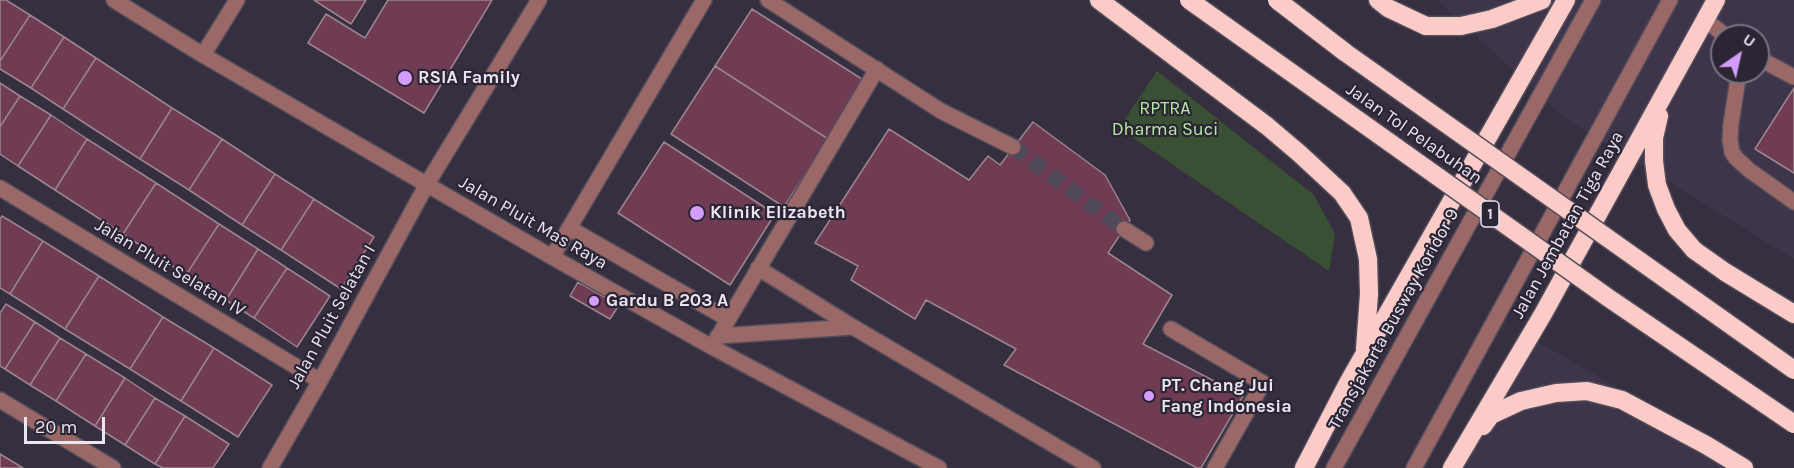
<!DOCTYPE html>
<style>
body{margin:0}
#map{position:relative;width:1794px;height:468px;overflow:hidden;background:#352f3f;font-family:Karla,sans-serif}
canvas{display:block}
.north{position:absolute;left:1710px;top:24px;width:60px;height:60px;box-sizing:border-box;background:#2b2534;border:2px solid #777280;border-radius:50%;rotate:34deg;font-size:16px;font-weight:700;line-height:24px;text-align:center;color:#eae6f1}
.north::after{content:'';display:block;margin:auto;width:21px;height:27px;background:#d49cfb;clip-path:polygon(50% 0,100% 100%,50% 72%,0 100%)}
.scale{position:absolute;left:24px;top:417px;width:81px;height:27px;box-sizing:border-box;border:3px solid #eae6f1;border-top:0;padding-left:8px;font-size:18px;line-height:21px;white-space:nowrap;color:#eae6f1;-webkit-text-stroke:4px #2b2534;paint-order:stroke}
</style>
<div id="map">
<canvas width="1794" height="468"></canvas>
<div class="north">U</div>
<div class="scale">20 m</div>
</div>
<script>
const c = document.querySelector('canvas').getContext('2d');
c.lineJoin = 'round';
function paint(path, color) {
  c.fillStyle = color;
  c.fill(path, 'evenodd');
}
function poly(rows) {
  const path = new Path2D();
  for (const r of rows) {
    path.moveTo(r[0], r[1]);
    for (let i = 2; i < r.length; i += 2) path.lineTo(r[i], r[i + 1]);
  }
  return path;
}
function stroke(path, color, width, dash) {
  c.strokeStyle = color;
  c.lineWidth = width;
  c.lineCap = dash ? 'butt' : 'round';
  c.setLineDash(dash || []);
  c.stroke(path);
}
function drawText(font, color, halo, rows, align = 'center') {
  c.font = font + ' Karla,sans-serif';
  c.lineWidth = 4.5;
  c.setLineDash([]);
  c.textBaseline = 'middle';
  c.strokeStyle = halo;
  c.fillStyle = color;
  for (const [text, x, y, turn = 0] of rows) {
    c.save();
    c.translate(x, y);
    c.rotate((+turn || 0) * Math.PI / 180);
    c.textAlign = isNaN(turn) ? turn : align;
    if (halo) c.strokeText(text, 0, 0);
    c.fillText(text, 0, 0);
    c.restore();
  }
}
paint(poly([
 [1437,0,1794,0,1794,259,1566,119],
 [1722,36,1758,36,1758,72,1722,72],
 [1520,331,1755,468,1446,468]
]), '#3e354b');
paint(poly([
 [1157,71,1314,195,1335,234,1329,271,1119,128]
]), '#3a5034');
const building = poly([
 [0,0,6,0,30,15,0,61,0,0],
 [314,0,366,0,351,24,314,0],
 [388,0,492,0,424,113,308,43,326,14,365,38,388,0],
 [752,9,865,81,828,139,715,66,752,9],
 [30,15,64,37,31,88,0,69,0,61,30,15],
 [64,37,96,58,63,109,31,88,64,37],
 [96,58,172,108,140,159,63,109,96,58],
 [715,66,828,139,784,207,671,134,715,66],
 [0,83,20,96,0,127,0,83],
 [1794,88,1794,173,1755,149,1794,88],
 [20,96,51,115,18,166,0,154,0,127,20,96],
 [172,108,222,139,189,190,140,159,172,108],
 [51,115,87,139,55,190,18,166,51,115],
 [1033,122,1105,175,1130,220,1108,253,1172,295,1143,344,1243,396,1201,468,1197,468,1004,365,1016,349,926,300,915,319,851,280,858,266,815,243,889,129,969,180,988,156,1000,165,1033,122],
 [87,139,156,183,123,234,55,190,87,139],
 [222,139,275,174,242,225,189,190,222,139],
 [664,142,775,214,730,285,618,213,664,142],
 [275,174,314,199,281,250,242,225,275,174],
 [156,183,219,224,186,275,123,234,156,183],
 [314,199,374,237,341,289,281,250,314,199],
 [2,216,43,241,10,294,0,288,0,219,2,216],
 [219,224,258,249,226,300,186,275,219,224],
 [43,241,99,276,65,329,10,294,43,241],
 [258,249,287,268,254,318,226,300,258,249],
 [287,268,330,296,297,347,254,318,287,268],
 [99,276,163,317,130,369,65,329,99,276],
 [578,282,619,305,610,319,570,296,578,282],
 [6,304,35,322,5,369,0,366,0,313,6,304],
 [163,317,214,348,181,401,130,369,163,317],
 [35,322,60,338,30,385,5,369,35,322],
 [60,338,86,354,56,401,30,385,60,338],
 [214,348,272,385,238,437,181,401,214,348],
 [86,354,125,378,95,426,56,401,86,354],
 [125,378,155,398,125,445,95,426,125,378],
 [155,398,185,416,155,464,125,445,155,398],
 [185,416,229,444,213,468,163,468,155,464,185,416],
 [0,454,23,468,0,468,0,454]
]);
paint(building, '#703c53');
stroke(building, '#9b858e', 1.5);
stroke(poly([
 [1013,147,1124,229]
]), '#504a5a', 15, [15, 8]);
const minor = poly([
 [114,0,203,55,552,257,712,347,939,468],
 [768,0,941,111,1013,147],
 [1705,20,1726,36],
 [203,55,237,0],
 [1758,58,1794,77],
 [1739,72,1731,124,1730,140,1732,152,1736,158,1749,170,1794,202],
 [0,188,320,381],
 [569,228,728,319],
 [1124,229,1146,243],
 [552,257,704,0],
 [758,268,853,327,1093,468],
 [1171,329,1263,383,1215,468],
 [718,336,853,327],
 [712,347,877,69],
 [0,400,113,468],
 [270,468,320,381,427,184,539,0],
 [1334,468,1593,0],
 [1414,468,1670,0]
]);
const highway = poly([
 [1099,0,1267,126,1300,154,1342,193,1359,218,1368,259,1369,294,1365,349],
 [1378,0,1388,8,1426,26,1461,26,1492,19,1542,0],
 [1659,116,1654,138,1654,161,1657,185,1666,209,1677,230,1694,250,1725,272,1794,314],
 [1483,426,1491,415,1521,401,1556,393,1587,391,1622,400,1706,445,1744,468],
 [1304,468,1348,383,1566,0],
 [1452,468,1543,314,1716,0]
]);
stroke(minor, '#524c5b', 18);
stroke(highway, '#524c5b', 21);
stroke(minor, '#9a6967', 15);
stroke(highway, '#fbcbc8', 18);
const highwayBridge = poly([
 [1189,0,1610,299,1794,424],
 [1277,0,1346,53,1794,370]
]);
stroke(highwayBridge, '#524c5b', 21, []);
stroke(highwayBridge, '#fbcbc8', 18);
for (const [x, y, r, color] of [
 [405,78,8,"#d49cfb"],
 [697,213,8,"#d49cfb"],
 [594,301,6,"#d49cfb"],
 [1149,396,6,"#d49cfb"]
]) {
  const dot = new Path2D();
  dot.arc(x, y, r, 0, 2 * Math.PI);
  c.fillStyle = color;
  c.fill(dot);
  stroke(dot, '#2b2534', 2);
}
for (const [x, y, w] of [
 [1490,214,18]
]) {
  const box = new Path2D();
  box.roundRect(x - w / 2, y - 13, w, 26, 4.5);
  c.fillStyle = '#2b2534';
  c.fill(box);
  stroke(box, '#eae6f1', 1.5);
}
drawText('bold 16px', '#eae6f1', null, [
 ["1",1490,214]
]);
drawText('bold 18px', '#eae6f1', '#2b2534', [
 ["RSIA Family",418,78],
 ["Klinik Elizabeth",710,213],
 ["Gardu B 203 A",606,301],
 ["PT. Chang Jui",1161,386],
 ["Fang Indonesia",1161,407]
], 'left');
drawText('18px', '#b4eaa4', '#2b2534', [
 ["RPTRA",1165,109],
 ["Dharma Suci",1165,130]
]);
drawText('18px', '#eae6f1', '#2b2534', [
 ["Jalan Tol Pelabuhan",1414,134,35],
 ["Jalan Pluit Mas Raya",533,223,30],
 ["Jalan Jembatan Tiga Raya",1568,225,-61],
 ["Jalan Pluit Selatan IV",170,268,31],
 ["Jalan Pluit Selatan I",332,317,-61],
 ["Transjakarta Busway Koridor 9",1394,319,-61]
]);
</script>
